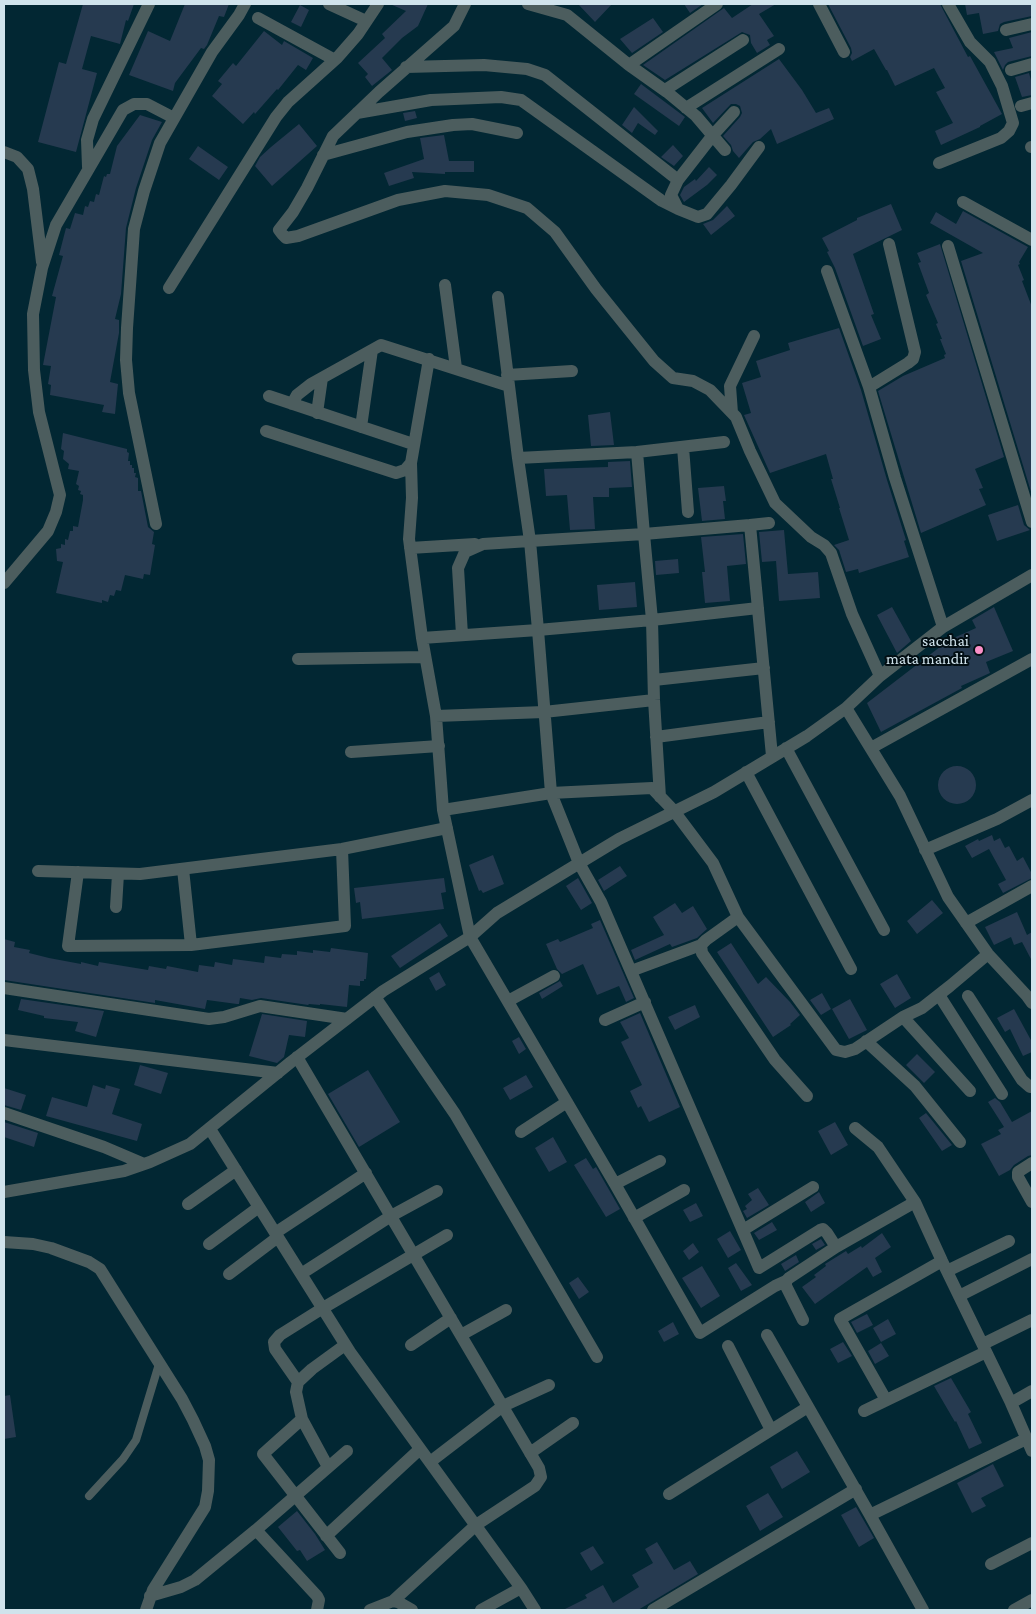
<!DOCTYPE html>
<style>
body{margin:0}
#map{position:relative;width:1036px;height:1614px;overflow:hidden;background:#022733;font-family:"Crimson Pro",serif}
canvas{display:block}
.frame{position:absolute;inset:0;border:5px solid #d0e3ec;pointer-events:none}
</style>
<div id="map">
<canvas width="1036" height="1614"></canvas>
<div class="frame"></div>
</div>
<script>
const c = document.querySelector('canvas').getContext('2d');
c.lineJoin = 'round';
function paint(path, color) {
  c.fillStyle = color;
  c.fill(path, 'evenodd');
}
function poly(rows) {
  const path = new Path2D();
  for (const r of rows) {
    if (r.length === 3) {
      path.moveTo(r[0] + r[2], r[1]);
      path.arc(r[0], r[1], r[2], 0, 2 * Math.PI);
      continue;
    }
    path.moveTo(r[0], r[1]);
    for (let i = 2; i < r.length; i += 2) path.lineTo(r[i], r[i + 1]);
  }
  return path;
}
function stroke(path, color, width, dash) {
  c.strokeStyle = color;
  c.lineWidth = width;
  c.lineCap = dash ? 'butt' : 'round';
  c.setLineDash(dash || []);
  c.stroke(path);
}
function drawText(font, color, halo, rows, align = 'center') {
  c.font = font + ' "Crimson Pro",serif';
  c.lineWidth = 4;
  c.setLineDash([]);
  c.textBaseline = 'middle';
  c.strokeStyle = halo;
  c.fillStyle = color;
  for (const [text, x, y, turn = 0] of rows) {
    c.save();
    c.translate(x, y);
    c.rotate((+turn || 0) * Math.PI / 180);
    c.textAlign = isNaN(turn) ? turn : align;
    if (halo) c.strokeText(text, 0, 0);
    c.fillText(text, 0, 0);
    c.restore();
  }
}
paint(poly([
 [83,4,134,4,128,21,126,20,120,44,91,36,82,69,97,73,76,152,38,142,59,62,66,64],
 [185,4,229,4,224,17,219,16,207,45,204,49,201,48,175,83,173,91,129,75,148,31,170,41],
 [390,4,428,4,418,26,402,38,382,58,392,70,372,86,365,77,368,74,358,63,385,38,382,34,406,11],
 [578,4,612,4,595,22],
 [684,4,703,4,690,13],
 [753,4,776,4,759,14,774,36,767,40,770,45,757,53,751,43,750,35,742,32,665,80,643,65,724,8,732,18],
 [828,4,940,4,968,57,970,56,1002,114,980,126,980,127,941,145,935,131,953,123,936,92,945,88,934,68,895,86,887,70,886,70,874,49,852,61,850,57,852,53,851,48],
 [965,4,1032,4,1032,16,1004,22,1000,24,998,31,983,34,979,13,967,15],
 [300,5,309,10,301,27,291,22],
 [653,18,663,32,632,53,620,39],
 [264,31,282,45,284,41,313,58,306,70,298,65,278,90,277,89,255,114,254,112,243,124,212,96,222,84,218,81,233,63,236,66],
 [1032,32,1032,56,1008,62,1005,65,1003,70,994,52,1013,48,1009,38],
 [779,59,802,90,816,113,829,108,834,119,777,144,771,129,760,139,753,142,739,158,733,151,731,145,723,136,740,117,742,113,740,106,736,104,731,104,713,123,702,108],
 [1029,73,1032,84,1032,95,1022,97,1015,77],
 [641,84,685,117,679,126,634,94],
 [634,107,658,131,655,135,638,123,632,133,622,125],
 [415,111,417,118,405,121,403,113],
 [140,115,162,122,152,140,136,188,126,228,121,294,115,319,119,320,119,333,110,382,118,384,115,414,102,412,104,405,50,395,51,385,48,384,51,366,43,365,56,297,52,296,63,256,59,255,66,228,70,229,75,213,83,215,85,206,88,207,90,201,94,202,96,194,99,195,104,176,106,177,107,174,110,174,117,146],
 [299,124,317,146,272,186,255,166,260,157,271,147],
 [444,135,449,161,474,161,474,172,445,172,445,174,412,172,414,178,389,186,384,173,424,159,420,138],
 [673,145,683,156,674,166,661,157],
 [198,146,228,167,219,180,189,159],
 [709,167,717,175,707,185,684,202,680,195,684,187,695,179,696,181],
 [891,204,902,230,853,254,874,314,871,315,881,339,863,346,835,268,827,252,829,251,822,238,857,220,857,218],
 [727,206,735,216,711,235,703,224,713,220],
 [963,211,1028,247,1019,262,1020,264,1018,265,1024,280,1022,281,1032,307,1032,495,961,261,983,253,930,223,936,212,956,224],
 [940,244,1004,457,975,469,983,488,979,489,986,505,921,533,878,391,903,376,945,358,944,355,946,354,940,339,942,339,936,324,938,323,926,295,929,293,918,263,921,262,917,253],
 [839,328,861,390,887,480,906,540,904,541,909,557,859,573,858,569,846,572,839,550,834,545,849,540,839,508,840,508,831,479,833,479,826,454,770,473,744,415,751,413,742,383,761,377,756,361,790,350,788,343],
 [610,412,614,445,591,446,588,415],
 [63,433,127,449,127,452,129,453,128,461,130,461,130,465,132,465,132,468,134,468,134,473,136,473,135,477,138,478,138,491,141,491,148,527,154,532,152,544,155,545,150,575,144,574,143,579,125,575,121,591,116,590,114,596,110,595,108,602,102,600,102,603,56,593,63,562,57,561,56,549,61,548,61,544,65,545,65,539,68,540,70,531,73,531,73,526,78,527,83,500,83,495,80,494,81,491,78,490,79,486,76,484,79,471,68,469,69,464,63,459,64,451,61,449],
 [630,461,632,487,609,488,609,497,593,497,595,529,570,530,567,495,546,496,544,469,608,467,608,462],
 [724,486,726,501,723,501,725,519,702,521,698,488],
 [1018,505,1024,525,1030,530,997,541,988,515],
 [784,530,788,574,818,572,820,598,779,601,776,561,762,562,759,532],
 [743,534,746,564,727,566,730,601,705,603,702,572,705,572,701,537],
 [678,559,679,573,656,575,655,561],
 [635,582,637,607,599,610,597,585],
 [892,607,911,641,897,653,877,615],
 [994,607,1013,651,986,662,990,673,961,686,962,688,881,732,867,703,949,640,976,628,972,620],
 [957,785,19],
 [992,835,994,841,1000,838,1005,848,1009,846,1017,861,1023,857,1032,874,1032,878,1003,893,998,884,1006,880,989,849,972,858,965,846,978,839,979,841],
 [493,855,504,884,483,893,481,890,479,891,469,865],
 [620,866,627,876,604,891,598,880],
 [444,878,446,892,441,893,444,909,362,919,360,902,356,903,354,888],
 [578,878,592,903,581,910,566,886],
 [932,900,943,913,917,934,907,921],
 [675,903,682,913,693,906,707,929,697,938,672,947,670,944,635,960,631,950,664,935,653,917],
 [1017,912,1027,935,1032,932,1032,961,1022,942,1014,945,1011,937,994,945,985,927],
 [600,920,634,998,626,1002,619,986,597,995,583,964,562,974,557,969,546,944,558,939,560,942,593,928,591,924],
 [440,923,448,936,400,968,391,956],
 [4,939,15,942,14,947,30,950,29,953,49,958,81,964,81,962,98,966,99,962,148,970,149,966,166,969,167,966,198,972,199,965,214,967,215,962,232,965,233,959,264,963,265,956,281,958,282,954,297,955,297,951,313,953,313,950,330,952,331,948,368,953,366,979,364,979,364,981,360,981,360,986,349,985,347,1007,320,1004,320,1005,309,1004,308,1005,261,998,252,1000,240,998,239,1004,237,1004,207,1000,205,1009,155,1000,155,1003,4,980],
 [731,943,758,984,766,977,790,1002,800,1015,790,1024,791,1025,773,1037,717,952],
 [439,972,446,985,436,991,429,978],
 [897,974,911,998,895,1008,880,984],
 [560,981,563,986,542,999,539,993],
 [822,993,831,1009,821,1015,810,1000],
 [21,999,104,1011,96,1037,75,1031,78,1022,44,1018,44,1016,18,1010],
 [850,999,867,1030,849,1039,832,1009],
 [695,1005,700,1017,675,1030,668,1017],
 [1014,1009,1032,1042,1032,1052,1023,1056,1010,1029,1005,1032,997,1018],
 [640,1013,680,1107,649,1122,641,1106,638,1108,630,1091,642,1085,621,1042,629,1038,620,1022],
 [262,1014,307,1021,305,1037,289,1035,284,1057,277,1063,249,1056],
 [519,1037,526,1049,519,1054,512,1041],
 [917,1054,935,1072,924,1083,906,1065],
 [140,1065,168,1073,161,1094,134,1085],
 [368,1070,400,1122,359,1147,328,1094],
 [526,1075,533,1087,510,1100,503,1088],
 [93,1085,105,1089,106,1085,120,1089,112,1114,142,1124,137,1141,46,1116,52,1097,87,1107],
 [4,1088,26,1095,21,1110,4,1105],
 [995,1098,1000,1102,1012,1122,1032,1111,1032,1155,1028,1156,1014,1165,1010,1170,999,1176,981,1144,1001,1134,998,1130,1004,1127,988,1102],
 [926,1113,952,1145,942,1151,919,1118],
 [4,1122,38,1133,34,1147,4,1137],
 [835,1122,848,1145,831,1155,818,1131],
 [553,1137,567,1162,549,1172,535,1148],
 [586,1158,593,1169,596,1167,620,1209,606,1217,574,1165],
 [758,1188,769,1205,747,1218,743,1211,747,1209,745,1206,752,1200,748,1194],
 [819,1192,825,1203,811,1212,805,1202],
 [696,1203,703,1216,690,1222,683,1210],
 [772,1222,777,1230,759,1240,754,1233],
 [730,1231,741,1250,728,1258,717,1239],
 [882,1233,891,1247,875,1258,882,1272,873,1277,867,1267,815,1304,802,1287,816,1277,814,1275,826,1266,825,1264,846,1251,848,1254,861,1246,862,1248],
 [821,1239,825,1245,816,1250,812,1244],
 [693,1243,699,1252,689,1260,683,1251],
 [796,1255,799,1262,785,1271,781,1264],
 [736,1263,752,1285,741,1291,728,1268],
 [702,1266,720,1296,701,1308,682,1278],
 [578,1277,589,1292,579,1299,569,1283],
 [867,1314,873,1325,857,1333,851,1322],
 [888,1319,896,1334,881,1342,873,1328],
 [673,1322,679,1334,664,1342,658,1331],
 [843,1342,852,1356,838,1363,830,1349],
 [881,1343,889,1356,875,1364,868,1351],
 [951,1378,971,1412,968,1414,982,1443,969,1449,956,1421,955,1422,934,1386],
 [10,1395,16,1437,4,1439,4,1396],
 [797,1451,810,1472,782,1489,770,1467],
 [993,1464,1004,1486,981,1498,986,1506,972,1513,957,1483],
 [768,1493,783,1517,760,1531,746,1506],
 [856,1507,874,1538,859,1547,841,1515],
 [297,1511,315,1534,325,1550,307,1561,300,1550,297,1551,278,1527],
 [657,1542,674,1570,690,1561,698,1574,638,1610,563,1610,587,1598,585,1595,603,1585,613,1603,639,1587,632,1575,653,1563,645,1549],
 [593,1546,604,1563,591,1571,580,1553]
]), '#263a50');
stroke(poly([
 [89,1496,123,1459,136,1440,159,1364]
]), '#4c5d5e', 8);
stroke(poly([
 [329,4,366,21],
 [465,4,454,26,379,92,333,136,307,188,293,212,279,230,282,234,286,238,298,236,398,200,445,191,488,195,527,208,555,232,596,289,654,361,673,378,693,381,710,390,736,417,750,451,775,503,811,537,824,545,831,553,852,614,880,676],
 [528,4,567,15,629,65,667,92,696,116,725,150],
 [819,4,844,52],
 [258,18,335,60],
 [1006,30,1032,24],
 [629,65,717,4],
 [406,67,484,65,527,69,545,75,678,180],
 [1011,70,1032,64],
 [665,90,743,40],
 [1021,106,1032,103],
 [686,108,779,49],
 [734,112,713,135,678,180,671,195,678,209,698,217,707,214,731,185,759,147],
 [357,113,431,100,501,97,521,100,662,201,678,209],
 [1031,147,1032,147],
 [4,152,17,157,28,169,33,189,42,262],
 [323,155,407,132,453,125,472,124,517,133],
 [939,163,1001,138,1009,131,1013,123,1002,86,990,62,970,42,948,4],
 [88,167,87,140,93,119,149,4],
 [963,202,1032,240],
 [948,246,1032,522],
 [827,271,869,387,895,478,943,627],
 [445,285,456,368],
 [169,288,276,117,288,102,337,58,358,34,378,4],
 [498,297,518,458],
 [507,375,572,371],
 [869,387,908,363,913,359,915,352,889,244],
 [269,396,413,444],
 [292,404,297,395,311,384,381,345,509,386],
 [317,413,322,378],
 [732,413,730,386,754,336],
 [361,427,372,350],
 [266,431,396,473,405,470,411,463,429,359],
 [683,447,688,512],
 [637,452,724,442],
 [411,463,412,498,409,539,422,638],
 [156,524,129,393,126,360,127,328,134,229,144,191,160,143,212,52,239,15,245,4],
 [750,525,769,523],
 [644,534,652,620,538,630,530,541,644,534],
 [410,548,475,544],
 [1032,575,943,627,880,676,846,708,900,796,948,897,988,954,1027,996,1032,1003],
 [4,583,48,531,56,512,60,495,39,412,34,370,33,314,42,268,56,225,123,110,134,104,147,104,174,118],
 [462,635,458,568,465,552,483,544,530,541,518,458,637,452,644,534,750,525,772,756],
 [298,659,425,657],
 [654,680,764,668],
 [436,716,544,712,654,700],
 [656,737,769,722],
 [786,748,884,930],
 [871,748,1032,659],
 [351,752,439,746],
 [746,772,851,969],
 [660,797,654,700,652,620,758,608],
 [443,810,436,716,422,638,538,630,551,793,579,863,601,902,759,1268,820,1230,823,1229,827,1233,836,1247],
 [925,850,997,819,1032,800],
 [183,869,191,945],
 [38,871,140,874,342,849,447,828],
 [78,872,68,946,191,945,345,926,342,849],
 [116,907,118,874],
 [738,917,706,940,701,945,702,953,775,1060,807,1096],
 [966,923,1032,886],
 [631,971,701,945],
 [4,988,209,1019,224,1017,260,1006,347,1019],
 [939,995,1002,1094],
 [968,996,1022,1080,1030,1087,1032,1087],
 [375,997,455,1114,597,1357],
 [508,1001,554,976],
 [903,1017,970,1091],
 [605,1020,645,1002],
 [4,1040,278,1073],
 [866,1041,915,1086,960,1142],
 [297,1057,539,1468,541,1477,535,1486,476,1525,393,1601],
 [4,1113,104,1147,144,1164],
 [855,1128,878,1147,915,1202,942,1261,1011,1403],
 [210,1129,350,1352,521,1588,535,1610],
 [521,1132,567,1102],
 [1032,1163,1018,1172,1018,1177,1032,1202],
 [615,1184,660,1161],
 [4,1192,124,1171,150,1162,190,1144,291,1062,383,991,470,937,497,913,619,839,714,792,807,736,846,708],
 [188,1204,236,1170],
 [634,1218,684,1190],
 [743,1230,813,1187],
 [275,1233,366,1173],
 [4,1242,33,1244,51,1248,89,1262,100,1269,182,1399,193,1420,205,1446,209,1460,208,1491,205,1507,153,1590,146,1610],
 [209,1244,259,1207],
 [947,1271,1009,1241],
 [229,1274,278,1237],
 [301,1274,391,1216,437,1191],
 [786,1281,775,1286,700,1333,615,1184,470,937,443,810,551,793,652,788,674,811,713,863,738,917,836,1050,845,1052,855,1049,903,1017,922,1008,950,986,988,954],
 [959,1296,1032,1259],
 [803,1320,786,1286,786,1281,789,1278,836,1247,915,1202],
 [461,1335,506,1310],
 [767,1335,870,1515],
 [983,1344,1032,1320],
 [411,1345,451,1318],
 [728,1346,771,1430],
 [298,1382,275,1349,274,1342,280,1335,323,1308,447,1235],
 [1032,1391,1011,1403,1032,1451],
 [886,1400,840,1319,942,1261],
 [864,1411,986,1352],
 [302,1419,263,1454,340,1553],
 [530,1453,573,1423],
 [430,1462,503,1406,549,1385],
 [328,1467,302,1419,296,1392,298,1382,312,1369,345,1345],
 [669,1494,808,1407],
 [256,1530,317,1596,319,1600,317,1610],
 [326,1536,420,1449],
 [991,1564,1032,1543],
 [150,1596,181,1587,195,1580,256,1530,347,1451],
 [370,1610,393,1601,398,1602,412,1610],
 [481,1610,521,1588],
 [653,1610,856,1489],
 [923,1610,870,1515,1026,1439],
 [1014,1610,1032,1600]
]), '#4c5d5e', 12);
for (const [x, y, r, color] of [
 [979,650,5,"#fa8fc7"]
]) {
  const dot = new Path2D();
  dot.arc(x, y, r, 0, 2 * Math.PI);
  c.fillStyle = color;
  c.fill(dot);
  stroke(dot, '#020e13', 2);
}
drawText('16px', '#d0e3ec', '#020e13', [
 ["sacchai",969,641],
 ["mata mandir",969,659]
], 'right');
</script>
